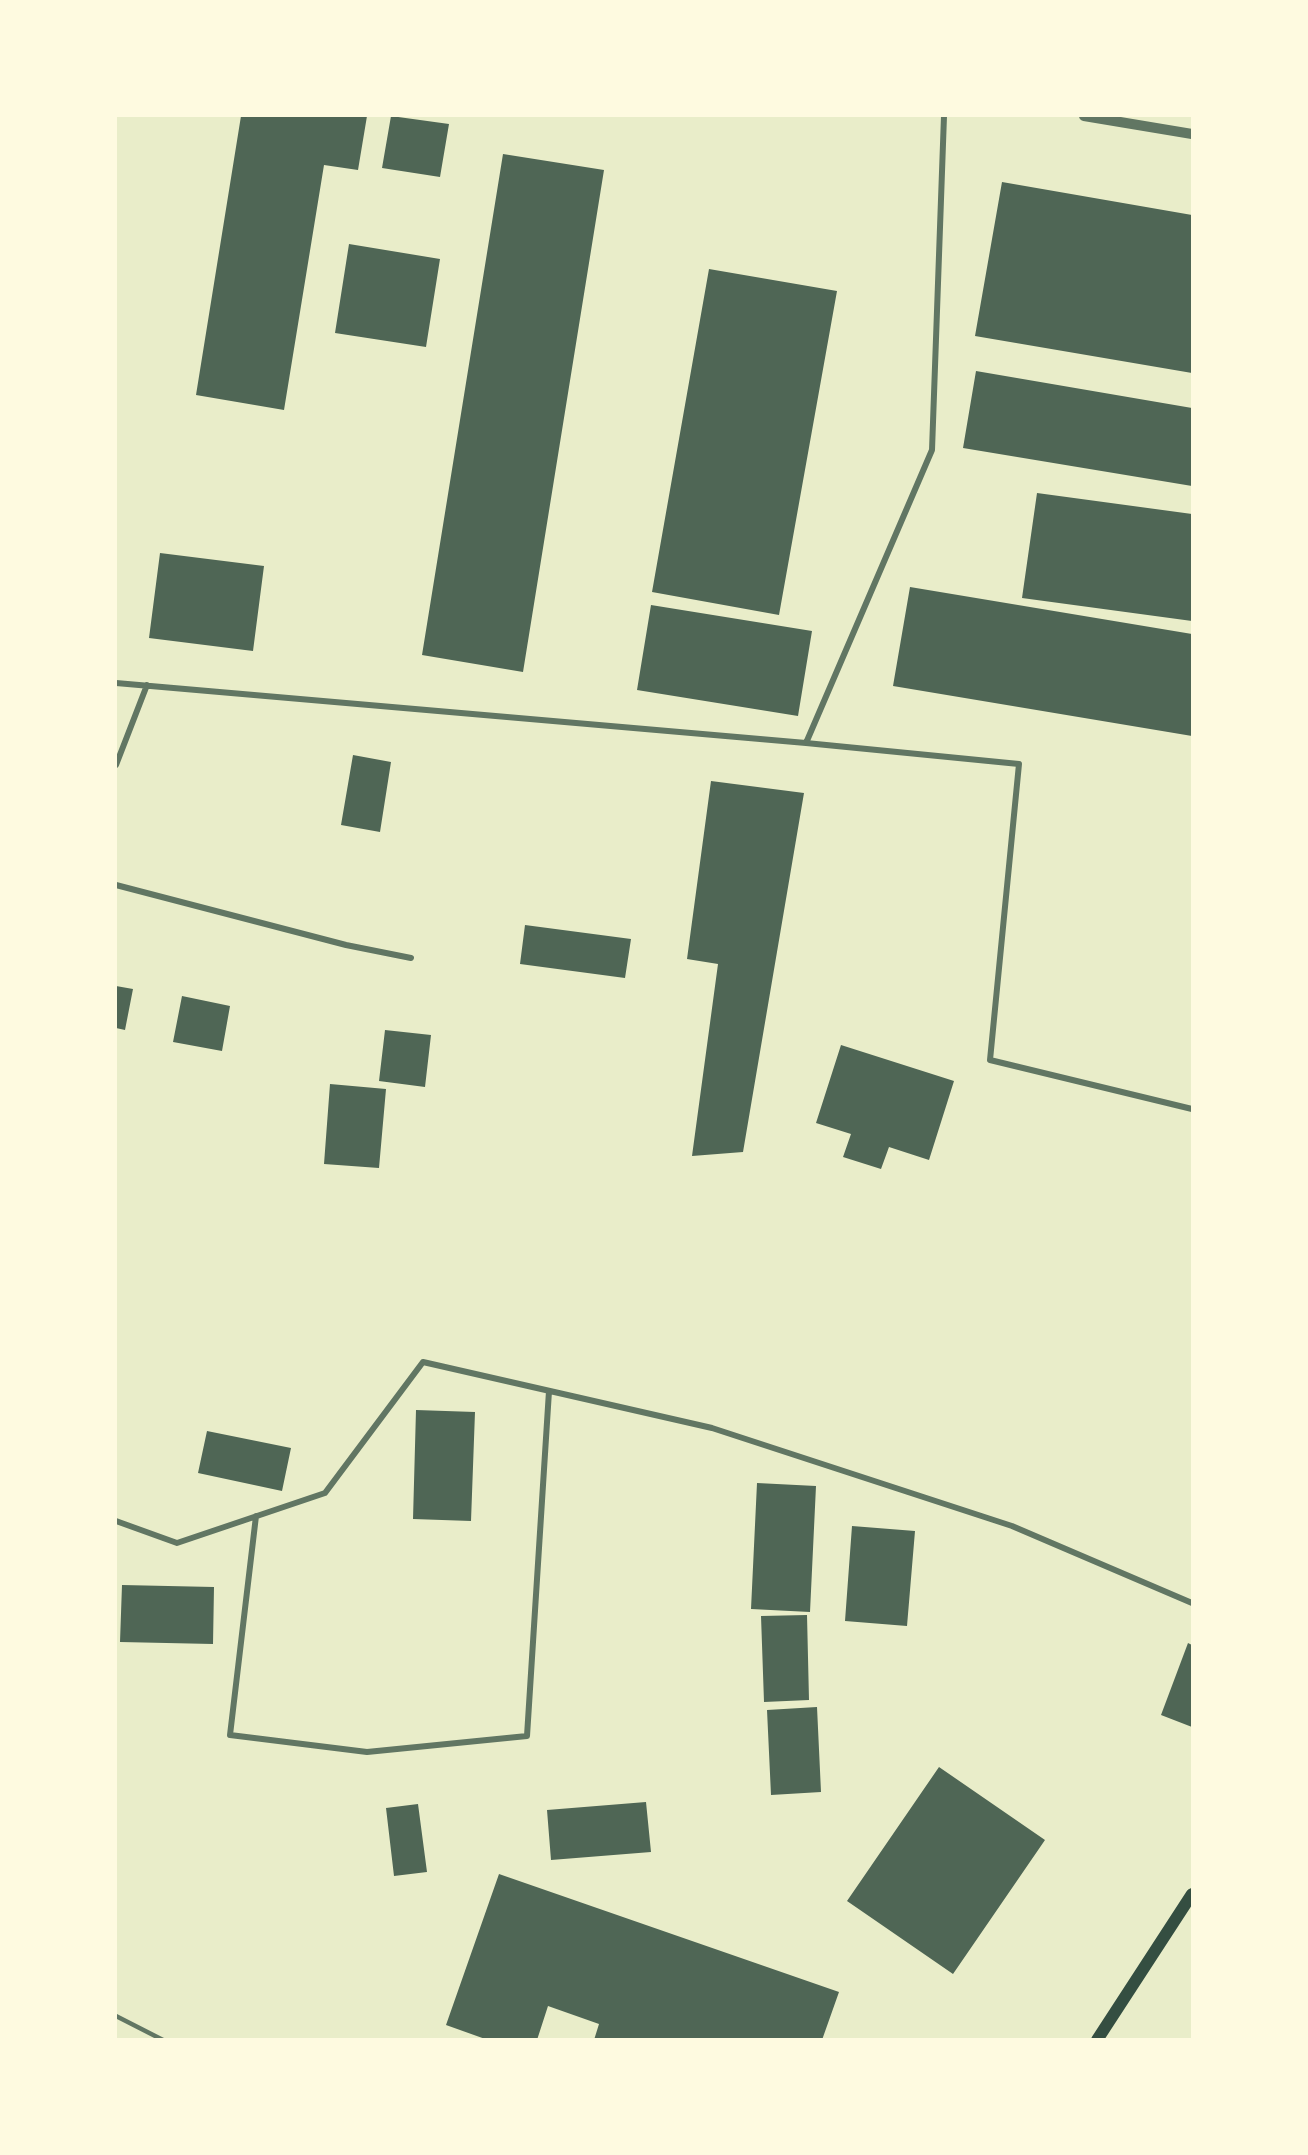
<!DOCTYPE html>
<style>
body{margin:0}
#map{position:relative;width:1308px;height:2155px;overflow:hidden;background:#e9edc9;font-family:"Zilla Slab",serif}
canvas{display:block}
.frame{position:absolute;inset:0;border:117px solid #fefae0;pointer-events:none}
</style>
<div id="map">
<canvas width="1308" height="2155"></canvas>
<div class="frame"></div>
</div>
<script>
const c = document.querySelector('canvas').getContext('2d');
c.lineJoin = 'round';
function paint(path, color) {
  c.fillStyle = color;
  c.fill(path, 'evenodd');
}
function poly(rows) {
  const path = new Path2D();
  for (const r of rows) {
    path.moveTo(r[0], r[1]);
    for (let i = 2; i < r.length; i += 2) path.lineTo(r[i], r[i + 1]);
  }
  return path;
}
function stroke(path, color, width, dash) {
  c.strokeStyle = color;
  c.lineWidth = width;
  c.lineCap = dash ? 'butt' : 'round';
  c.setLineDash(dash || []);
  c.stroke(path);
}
paint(poly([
 [241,116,367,116,358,170,324,165,284,410,196,395],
 [391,116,449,124,440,177,382,168],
 [503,154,604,170,523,672,422,655],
 [1002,182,1192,215,1192,373,975,336],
 [349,244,440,259,426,347,335,333],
 [709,269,837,291,779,615,652,592],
 [976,371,1192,408,1192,486,963,448],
 [1037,493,1192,514,1192,621,1022,598],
 [160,553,264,566,253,651,149,638],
 [910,587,1192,634,1192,736,893,686],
 [651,605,812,631,798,716,637,690],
 [353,755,391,762,380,832,341,825],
 [711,781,804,793,743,1152,692,1156,718,964,687,959],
 [525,925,631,939,625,978,520,964],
 [116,986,133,989,125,1030,116,1028],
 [182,996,230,1006,222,1051,173,1042],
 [385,1030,431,1035,425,1087,379,1081],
 [841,1045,954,1081,929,1160,889,1147,881,1169,843,1157,851,1134,816,1123],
 [330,1084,386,1089,379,1168,324,1164],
 [416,1410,475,1412,471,1521,413,1519],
 [207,1431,291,1448,282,1491,198,1473],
 [757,1483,816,1486,810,1612,751,1609],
 [852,1526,915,1531,907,1626,845,1621],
 [122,1585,214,1587,213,1644,120,1642],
 [807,1615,809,1700,764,1702,761,1616],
 [1188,1643,1192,1645,1192,1727,1161,1715],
 [817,1707,821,1792,771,1795,767,1710],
 [939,1767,1045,1840,953,1974,847,1901],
 [646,1802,651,1852,551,1860,547,1810],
 [418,1804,427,1872,394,1876,386,1808],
 [499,1874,839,1992,822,2040,594,2040,599,2024,548,2006,537,2040,488,2040,446,2025]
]), '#4f6655');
stroke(poly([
 [116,2016,163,2040]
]), '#617663', 4.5);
stroke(poly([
 [116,683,806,743,932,450,944,116],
 [806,743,1019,764,990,1060,1192,1109],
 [116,765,147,685],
 [116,885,346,945,411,958],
 [256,1516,230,1735,367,1752,527,1736,549,1391],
 [116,1521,177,1543,325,1493,423,1362,712,1428,1012,1526,1192,1603]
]), '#617663', 6);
stroke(poly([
 [1084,116,1192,134]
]), '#617663', 10);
stroke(poly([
 [1097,2040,1192,1894]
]), '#344e41', 12);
</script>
